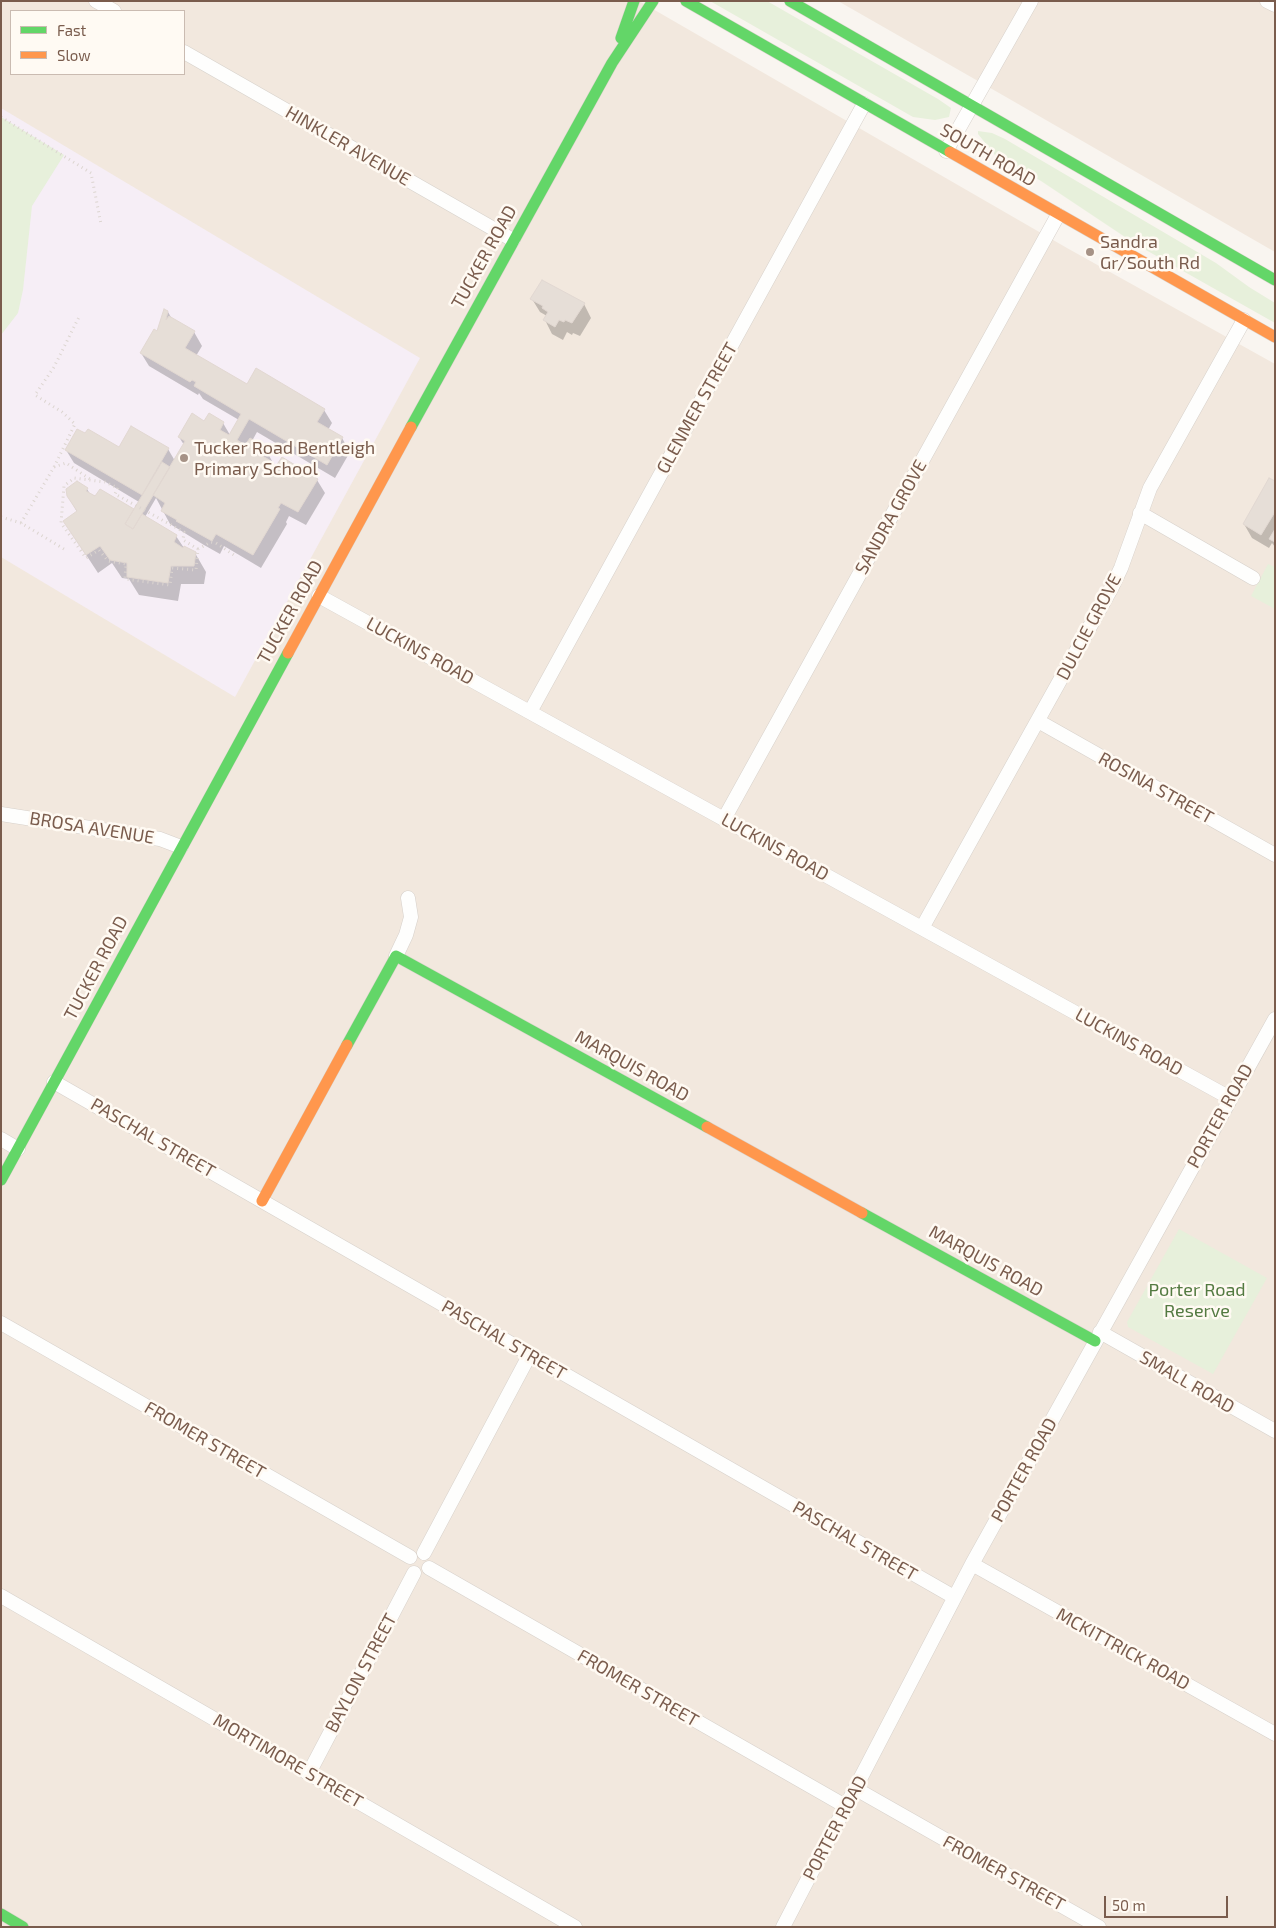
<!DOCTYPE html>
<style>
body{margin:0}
#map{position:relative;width:1276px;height:1928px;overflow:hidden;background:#f9f5f0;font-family:"Exo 2",sans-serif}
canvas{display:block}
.frame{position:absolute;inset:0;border:2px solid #7a5c4d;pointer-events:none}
.legend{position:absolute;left:10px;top:10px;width:175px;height:65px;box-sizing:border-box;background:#fffaf3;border:1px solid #cabbb1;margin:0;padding:6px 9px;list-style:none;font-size:15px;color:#7a5c4d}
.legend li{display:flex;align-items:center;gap:10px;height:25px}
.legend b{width:25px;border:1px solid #cabbb1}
.scale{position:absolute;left:1104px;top:1896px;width:124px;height:22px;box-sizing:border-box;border:2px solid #7a5c4d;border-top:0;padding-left:6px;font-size:15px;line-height:18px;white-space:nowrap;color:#7a5c4d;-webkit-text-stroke:4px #fffaf3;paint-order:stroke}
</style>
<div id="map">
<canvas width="1276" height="1928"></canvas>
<div class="frame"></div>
<ul class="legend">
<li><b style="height:6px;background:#63d668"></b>Fast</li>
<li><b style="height:6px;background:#ff974d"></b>Slow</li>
</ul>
<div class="scale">50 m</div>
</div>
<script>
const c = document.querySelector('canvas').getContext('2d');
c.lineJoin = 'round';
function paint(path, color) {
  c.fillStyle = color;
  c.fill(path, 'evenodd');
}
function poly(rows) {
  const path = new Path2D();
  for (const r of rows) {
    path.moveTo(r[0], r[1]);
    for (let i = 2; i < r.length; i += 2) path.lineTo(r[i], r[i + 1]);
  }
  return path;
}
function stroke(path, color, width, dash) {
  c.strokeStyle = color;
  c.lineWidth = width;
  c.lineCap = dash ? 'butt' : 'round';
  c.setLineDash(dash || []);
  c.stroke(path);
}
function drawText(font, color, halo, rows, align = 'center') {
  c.font = font + ' "Exo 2",sans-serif';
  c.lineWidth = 5;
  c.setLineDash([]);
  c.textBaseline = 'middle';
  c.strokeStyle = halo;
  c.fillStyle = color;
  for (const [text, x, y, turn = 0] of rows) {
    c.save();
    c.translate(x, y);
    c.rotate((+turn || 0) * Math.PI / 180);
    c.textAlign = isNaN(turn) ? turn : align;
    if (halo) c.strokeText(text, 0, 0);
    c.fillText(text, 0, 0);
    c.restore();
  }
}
paint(poly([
 [1,1,639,1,1067,248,1275,364,1275,1927,1,1927],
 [11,11,184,11,184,74,11,74],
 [838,1,1275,1,1275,252,1006,97]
]), '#f2e8de');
paint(poly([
 [1,108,420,358,235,697,1,557]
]), '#f6eef6');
paint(poly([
 [710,1,767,1,938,99,951,108,949,117,935,120,913,117],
 [1,117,64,155,32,206,23,290,18,313,1,335],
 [978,131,992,133,1005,139,1216,263,1249,287,1275,303,1275,323,1137,245,1041,181,995,155,978,134],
 [1268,564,1275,567,1275,609,1251,596],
 [1179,1229,1267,1278,1213,1374,1128,1327,1127,1322]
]), '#e7f0db');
paint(poly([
 [532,299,584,304,591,318,580,336,573,333,572,335,567,332,563,340,552,334,545,320,547,316,540,312],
 [168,312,172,319,194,332,202,346,196,356,247,386,324,410,332,423,328,430,342,438,350,452,335,478,257,432,252,441,265,448,272,461,273,466,317,480,325,493,306,525,289,516,286,522,287,524,261,568,224,546,220,554,204,545,170,524,156,498,145,517,176,536,184,548,195,553,206,572,204,584,181,584,178,601,139,595,129,579,122,578,112,563,98,573,64,521,77,512,68,496,87,489,90,494,134,511,139,502,74,463,66,450,168,449,175,461,184,445,179,437,205,422,209,415,223,423,230,435,239,420,203,399,199,393,198,395,149,366,141,353,157,333],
 [1275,483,1275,547,1272,543,1269,548,1252,538,1244,524]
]), '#0003');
const building = poly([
 [542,280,585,303,572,323,565,320,564,322,559,320,555,327,543,320,548,312,542,308,543,306,530,299,542,280],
 [164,309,168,311,166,320,169,316,195,331,185,348,247,384,256,368,325,409,317,422,343,437,327,465,249,419,237,440,245,445,250,438,266,447,261,455,271,461,270,463,276,466,282,457,318,479,298,512,281,503,278,508,280,509,253,555,216,534,212,541,176,521,177,520,161,511,165,503,153,495,185,441,178,437,192,413,204,421,209,413,224,422,220,430,229,435,241,414,194,386,196,382,192,380,190,382,140,353,154,329,157,331,164,309],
 [131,426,169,448,142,495,65,450,77,429,85,433,88,429,119,447,131,426],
 [162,462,170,467,133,529,125,524,162,462],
 [1269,478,1275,481,1275,512,1261,535,1243,524,1269,478],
 [77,481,88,488,86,491,95,496,100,489,134,509,125,524,133,529,142,514,177,535,174,542,183,548,184,546,196,552,194,566,171,566,168,583,127,577,127,563,110,560,100,546,86,555,63,521,77,511,67,496,66,489,77,481],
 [1275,529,1275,542,1269,539,1275,529]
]);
paint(building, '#e6ded7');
stroke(building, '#e2d8d2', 1);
const street = poly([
 [96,1,114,11],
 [1267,1,1275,5],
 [184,52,513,240],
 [946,151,1031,1],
 [1140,513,1253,578],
 [319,596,1230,1098],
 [530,712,864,104],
 [1038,721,1275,855],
 [1,814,160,839,181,847],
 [724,819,1058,215],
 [922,928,1112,587,1121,568,1150,488,1244,320],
 [396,956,406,935,411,917,408,898],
 [54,1082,954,1597],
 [1,1139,18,1149],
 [1,1323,410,1557],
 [1100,1332,1275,1431],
 [424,1553,530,1354],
 [972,1564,1275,1734],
 [429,1568,847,1807],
 [1,1596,575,1927],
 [309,1773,414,1573],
 [856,1789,1099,1927],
 [783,1927,972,1564,1275,1019]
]);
const fast = poly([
 [686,1,950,152],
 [790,1,1275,280],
 [621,38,634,1],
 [411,427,612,63,653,1],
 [347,1045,396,956,707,1127],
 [1,1180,288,653],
 [862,1213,1095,1341],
 [1,1914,23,1927]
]);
const slow = poly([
 [950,152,1275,337],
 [288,653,411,427],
 [707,1127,862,1213],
 [262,1201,347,1045]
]);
stroke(street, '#d7d1cb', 15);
stroke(fast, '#d9d2cb', 12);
stroke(slow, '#d9d2cb', 12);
stroke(poly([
 [1,117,91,173,101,224],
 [54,467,75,424,62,412,35,395,54,367,80,315],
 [1,517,21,523,64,549],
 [21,523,54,467,66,463,90,479],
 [198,549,183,540,184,532,115,494,118,488,105,482,74,478,64,486,61,523,86,558,99,550,108,561,126,564,125,579,170,585,172,568,196,570,198,549,211,542,216,543,237,557]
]), '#dcd5d0', 3, [1, 4]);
stroke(street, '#fefefd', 14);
stroke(fast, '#63d668', 11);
stroke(slow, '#ff974d', 11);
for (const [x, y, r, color] of [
 [1090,252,5,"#a69286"],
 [184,458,5,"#a69286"]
]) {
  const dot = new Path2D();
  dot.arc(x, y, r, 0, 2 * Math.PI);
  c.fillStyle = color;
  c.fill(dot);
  stroke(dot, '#fffaf3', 2);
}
drawText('18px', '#7a5c4d', '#fffaf3', [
 ["HINKLER AVENUE",348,146,30],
 ["SOUTH ROAD",988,155,30],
 ["TUCKER ROAD",484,257,-61],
 ["GLENMER STREET",697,408,-61],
 ["SANDRA GROVE",891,517,-61],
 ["TUCKER ROAD",290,612,-61],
 ["DULCIE GROVE",1089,627,-62],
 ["LUCKINS ROAD",420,651,29],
 ["ROSINA STREET",1156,788,29],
 ["BROSA AVENUE",92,828,9],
 ["LUCKINS ROAD",775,847,29],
 ["TUCKER ROAD",96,968,-62],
 ["LUCKINS ROAD",1129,1042,29],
 ["MARQUIS ROAD",632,1066,29],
 ["PORTER ROAD",1220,1116,-61],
 ["PASCHAL STREET",153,1138,30],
 ["MARQUIS ROAD",986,1261,29],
 ["PASCHAL STREET",504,1340,30],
 ["SMALL ROAD",1187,1382,30],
 ["FROMER STREET",205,1440,30],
 ["PORTER ROAD",1024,1470,-61],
 ["PASCHAL STREET",855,1541,30],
 ["MCKITTRICK ROAD",1123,1649,29],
 ["BAYLON STREET",361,1673,-62],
 ["FROMER STREET",638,1688,30],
 ["MORTIMORE STREET",288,1761,30],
 ["PORTER ROAD",835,1828,-62],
 ["FROMER STREET",1004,1873,29]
]);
drawText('18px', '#7a5c4d', '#fffaf3', [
 ["Sandra",1100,242],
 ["Gr/South Rd",1100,263],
 ["Tucker Road Bentleigh",194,448],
 ["Primary School",194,469]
], 'left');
drawText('18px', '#537a41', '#fffaf3', [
 ["Porter Road",1197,1290],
 ["Reserve",1197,1311]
]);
</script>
